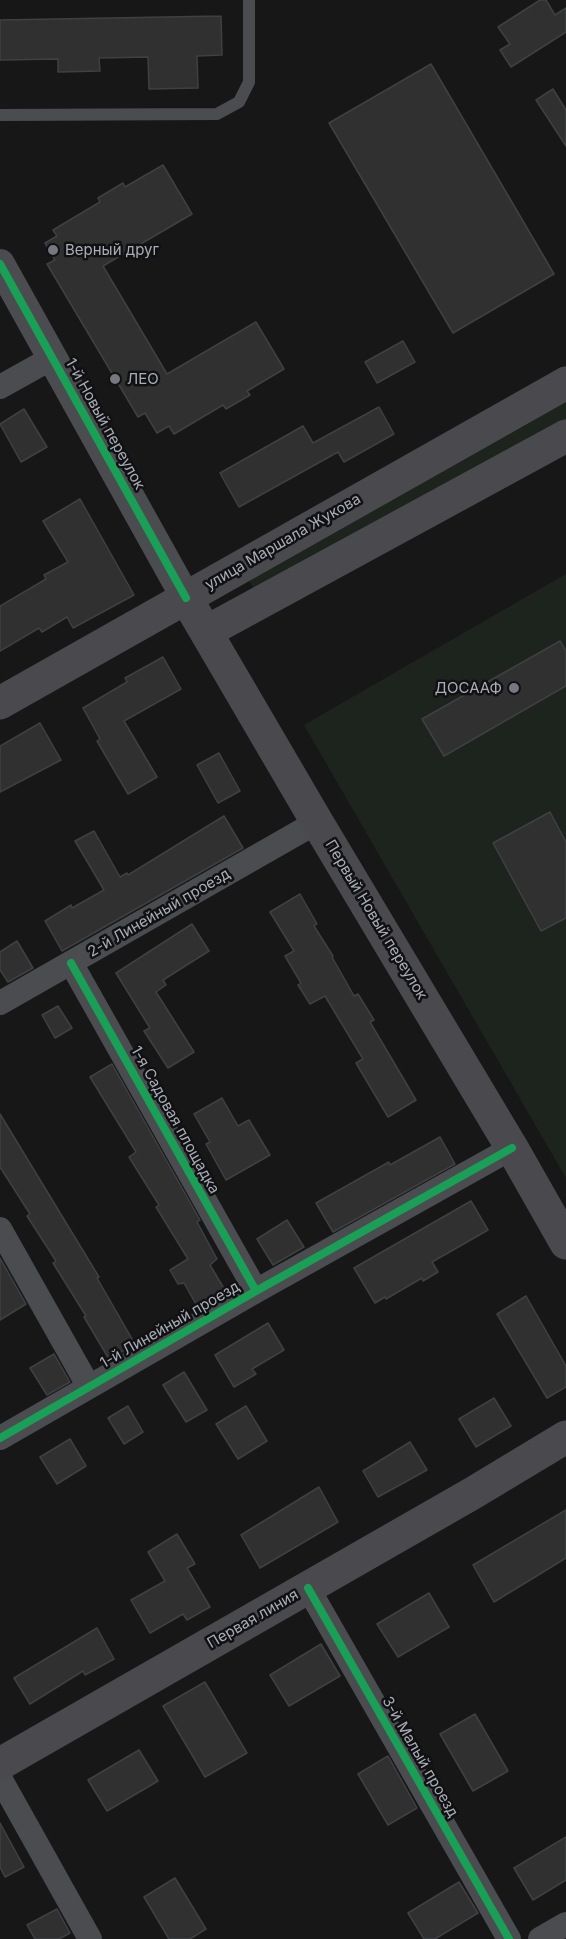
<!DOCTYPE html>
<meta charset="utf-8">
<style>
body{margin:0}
canvas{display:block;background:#171717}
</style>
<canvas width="566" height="1939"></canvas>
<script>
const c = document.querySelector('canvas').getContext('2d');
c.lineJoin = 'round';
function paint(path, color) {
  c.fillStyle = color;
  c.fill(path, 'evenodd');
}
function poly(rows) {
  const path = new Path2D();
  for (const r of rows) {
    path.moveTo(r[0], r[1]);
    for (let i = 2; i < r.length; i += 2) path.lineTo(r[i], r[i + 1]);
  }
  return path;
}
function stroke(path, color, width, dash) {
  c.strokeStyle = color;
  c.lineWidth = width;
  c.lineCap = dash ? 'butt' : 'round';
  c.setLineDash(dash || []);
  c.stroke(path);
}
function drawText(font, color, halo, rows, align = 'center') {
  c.font = font + ' Inter,sans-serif';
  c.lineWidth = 5;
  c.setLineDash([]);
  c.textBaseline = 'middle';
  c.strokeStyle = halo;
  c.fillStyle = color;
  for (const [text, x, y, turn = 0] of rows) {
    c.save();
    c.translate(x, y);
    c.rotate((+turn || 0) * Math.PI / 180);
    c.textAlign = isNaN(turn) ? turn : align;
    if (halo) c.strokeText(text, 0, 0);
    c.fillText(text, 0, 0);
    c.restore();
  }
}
paint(poly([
 [566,392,566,423,257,595,246,575],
 [566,574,566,1178,304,725]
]), '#1d241e');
const building = poly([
 [540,0,546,0,555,15,566,8,566,32,511,67,500,50,510,44,498,27,540,0],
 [221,16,222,55,197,56,198,88,149,89,148,57,99,58,100,71,58,72,58,59,0,60,0,20,221,16],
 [431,64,554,274,453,333,329,123,431,64],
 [553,89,566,110,566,146,536,100,553,89],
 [163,165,192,214,103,266,167,374,256,322,284,369,247,391,250,395,226,409,223,405,174,434,169,426,157,433,145,413,138,417,47,264,55,260,45,243,57,236,53,230,100,202,98,198,123,183,125,187,163,165],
 [403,341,415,362,377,383,365,362,403,341],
 [379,407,394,434,344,462,338,452,239,507,220,473,303,426,313,443,379,407],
 [24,409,47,447,21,462,0,424,24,409],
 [80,499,134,595,73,628,67,617,42,632,39,628,0,651,0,606,46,579,44,575,68,562,43,521,80,499],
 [560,641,566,651,566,686,444,756,422,719,560,641],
 [163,657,181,689,124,721,157,777,128,794,97,741,100,739,83,708,127,682,125,678,163,657],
 [40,723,61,760,0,792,0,746,40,723],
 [219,753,240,791,218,803,197,765,219,753],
 [550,812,566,842,566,918,541,931,493,843,550,812],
 [224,816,243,848,62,951,45,921,71,905,72,908,104,890,75,841,94,831,120,877,127,873,128,875,224,816],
 [300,894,317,924,314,926,333,956,332,957,354,996,358,994,374,1020,370,1022,416,1100,388,1117,356,1063,363,1059,325,996,310,1004,298,985,301,983,285,956,294,951,270,912,300,894],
 [192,924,209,951,163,980,166,985,156,992,194,1052,168,1068,144,1031,150,1028,116,973,192,924],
 [17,941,33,968,8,982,0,970,0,952,17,941],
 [58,1006,72,1028,55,1038,42,1015,58,1006],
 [112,1064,200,1220,197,1222,217,1259,210,1265,225,1290,197,1306,184,1283,178,1284,170,1270,188,1259,156,1207,159,1205,129,1157,136,1152,90,1077,112,1064],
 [222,1098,238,1126,249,1120,270,1155,226,1180,206,1144,210,1142,194,1114,222,1098],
 [0,1114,99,1277,97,1278,135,1344,109,1359,84,1317,86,1316,53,1263,56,1261,27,1216,30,1214,0,1167,0,1114],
 [440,1137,455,1164,333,1232,316,1203,389,1162,390,1165,440,1137],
 [471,1201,488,1230,432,1262,438,1272,423,1281,422,1278,386,1299,385,1297,375,1303,354,1268,471,1201],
 [287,1220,304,1247,273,1265,257,1239,287,1220],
 [0,1258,26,1304,0,1320,0,1258],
 [526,1296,566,1366,566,1387,547,1398,497,1314,526,1296],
 [268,1323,284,1350,252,1369,256,1374,234,1387,215,1355,268,1323],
 [54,1354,70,1382,47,1395,30,1368,54,1354],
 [184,1372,207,1410,186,1422,163,1385,184,1372],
 [494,1398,511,1426,476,1447,459,1419,494,1398],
 [128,1406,143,1432,124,1444,108,1418,128,1406],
 [246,1406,267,1441,238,1459,216,1424,246,1406],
 [70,1439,86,1466,57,1484,40,1457,70,1439],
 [410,1442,427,1470,378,1497,363,1471,410,1442],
 [319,1487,338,1522,260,1568,241,1535,319,1487],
 [566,1510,566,1558,494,1602,473,1565,566,1510],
 [177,1534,195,1564,187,1568,210,1607,187,1620,183,1614,150,1633,131,1600,165,1581,148,1552,177,1534],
 [429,1593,449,1627,398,1657,377,1624,429,1593],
 [97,1628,114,1659,85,1675,83,1671,30,1704,14,1678,97,1628],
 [321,1644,340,1676,289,1706,270,1675,321,1644],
 [205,1682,247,1753,205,1777,163,1706,205,1682],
 [475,1714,508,1771,473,1791,440,1734,475,1714],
 [139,1750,158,1781,107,1811,88,1780,139,1750],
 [388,1756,417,1808,388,1825,358,1774,388,1756],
 [0,1823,24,1867,5,1877,0,1867,0,1823],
 [566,1837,566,1880,533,1900,514,1868,566,1837],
 [175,1878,206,1929,190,1939,169,1939,144,1897,175,1878],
 [459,1882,478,1913,435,1939,424,1939,408,1913,459,1882],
 [57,1909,70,1933,59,1939,35,1939,27,1925,57,1909]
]);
paint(building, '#303031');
stroke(building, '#3f4043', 1.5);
stroke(poly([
 [0,115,217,114,239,102,249,82,249,0]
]), '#4b4c50', 12);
stroke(poly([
 [0,387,52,358],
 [71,963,256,1291],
 [0,1003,317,822],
 [0,1229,89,1387],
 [0,1438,256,1291,512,1148],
 [308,1588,509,1939],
 [0,1778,90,1939],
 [540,1939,566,1924]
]), '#4b4c50', 24);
stroke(poly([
 [0,264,186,598]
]), '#4b4c50', 30);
stroke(poly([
 [186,598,317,822,512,1148,566,1243],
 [206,632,566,436],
 [0,703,566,383],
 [0,1764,473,1493,566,1437]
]), '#4a4a4e', 33);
stroke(poly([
 [0,264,186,598],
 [71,963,256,1291],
 [0,1438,256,1291,512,1148],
 [308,1588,509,1939]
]), '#1a9f57', 8);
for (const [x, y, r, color] of [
 [53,250,6,"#76787f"],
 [115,379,6,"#76787f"],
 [514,688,6,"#76787f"]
]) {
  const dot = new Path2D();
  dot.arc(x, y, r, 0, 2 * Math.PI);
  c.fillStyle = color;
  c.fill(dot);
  stroke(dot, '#111113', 2);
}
drawText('15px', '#a9adb7', '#111113', [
 ["Верный друг",65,250],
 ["ЛЕО",127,379],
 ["ДОСААФ",502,688,"right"]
], 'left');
drawText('15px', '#a9adb7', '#111113', [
 ["1-й Новый переулок",105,424,61],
 ["улица Маршала Жукова",283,542,-30],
 ["2-й Линейный проезд",159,913,-30],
 ["Первый Новый переулок",376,920,59],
 ["1-я Садовая площадка",175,1120,61],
 ["1-й Линейный проезд",170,1325,-30],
 ["Первая линия",253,1619,-30],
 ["3-й Малый проезд",420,1757,60]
]);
</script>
